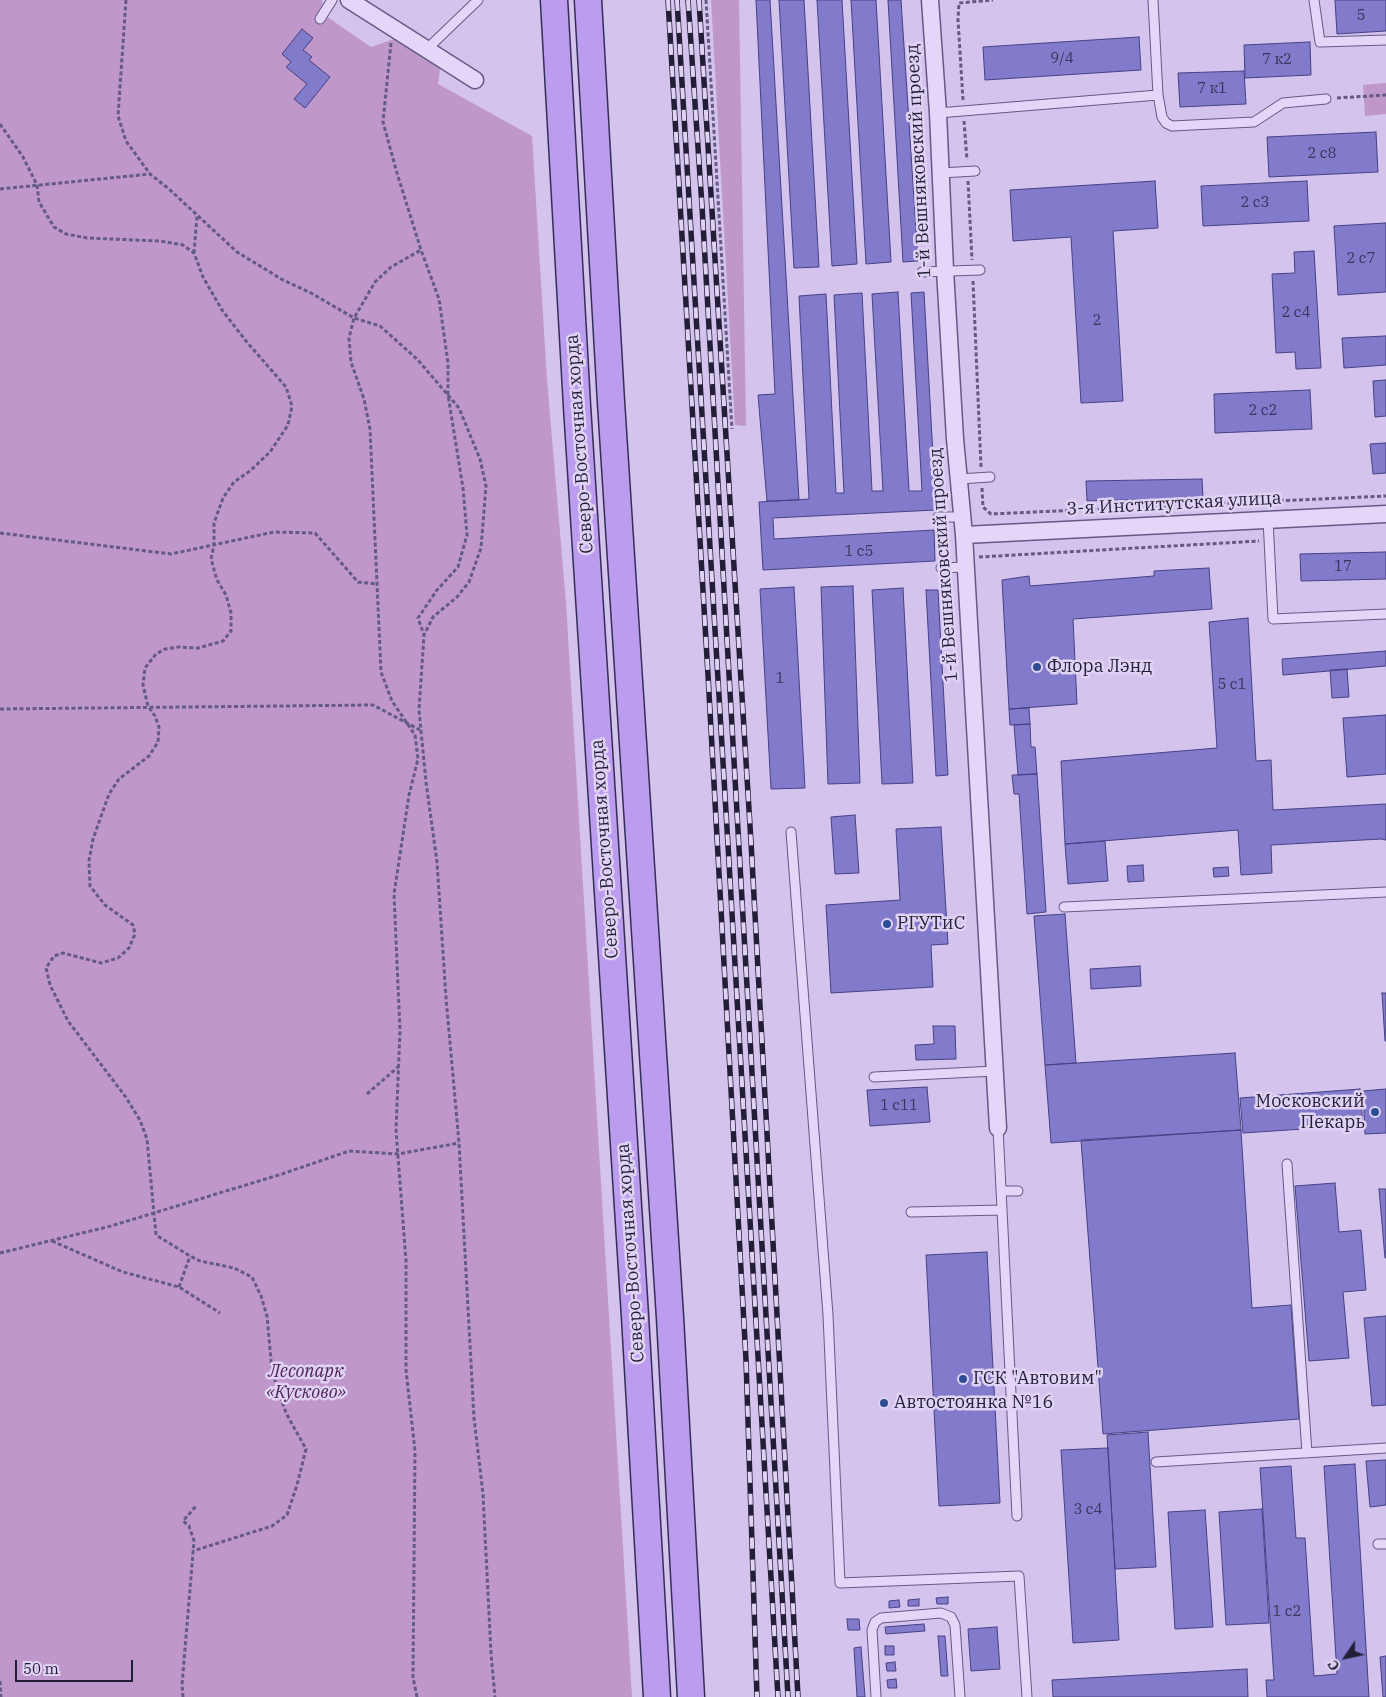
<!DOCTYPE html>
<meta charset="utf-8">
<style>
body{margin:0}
#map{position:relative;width:1386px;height:1697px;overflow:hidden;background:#d3c3ed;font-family:"IBM Plex Serif",serif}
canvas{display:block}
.north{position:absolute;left:1321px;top:1632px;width:50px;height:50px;-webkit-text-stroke:4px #e0d2f4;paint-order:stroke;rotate:236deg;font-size:14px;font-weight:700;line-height:20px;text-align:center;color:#221e36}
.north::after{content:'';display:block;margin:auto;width:18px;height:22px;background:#221e36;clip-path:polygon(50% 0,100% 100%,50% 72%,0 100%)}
.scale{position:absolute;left:15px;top:1660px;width:118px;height:22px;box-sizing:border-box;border:2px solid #221e36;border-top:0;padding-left:6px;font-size:15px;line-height:18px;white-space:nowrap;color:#221e36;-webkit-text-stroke:4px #e0d2f4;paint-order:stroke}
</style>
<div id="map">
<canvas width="1386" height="1697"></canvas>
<div class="north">С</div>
<div class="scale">50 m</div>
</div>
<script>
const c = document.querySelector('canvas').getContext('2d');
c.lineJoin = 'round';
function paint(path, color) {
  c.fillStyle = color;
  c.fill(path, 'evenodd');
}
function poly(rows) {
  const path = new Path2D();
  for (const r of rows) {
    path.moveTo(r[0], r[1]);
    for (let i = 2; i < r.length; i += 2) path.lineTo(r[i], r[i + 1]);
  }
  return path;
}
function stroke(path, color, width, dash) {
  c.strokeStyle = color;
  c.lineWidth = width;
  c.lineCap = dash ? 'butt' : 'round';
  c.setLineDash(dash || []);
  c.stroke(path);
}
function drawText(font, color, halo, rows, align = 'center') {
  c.font = font + ' "IBM Plex Serif",serif';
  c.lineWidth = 5;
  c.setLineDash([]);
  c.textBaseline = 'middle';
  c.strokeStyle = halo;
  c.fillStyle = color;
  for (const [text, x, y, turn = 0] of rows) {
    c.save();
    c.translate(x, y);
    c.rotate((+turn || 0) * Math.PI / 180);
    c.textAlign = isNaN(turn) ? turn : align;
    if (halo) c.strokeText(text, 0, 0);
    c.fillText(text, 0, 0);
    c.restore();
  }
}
paint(poly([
 [0,0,322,0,323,14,371,47,397,38,440,68,438,84,532,136,547,380,566,603,632,1697,0,1697],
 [711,0,739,0,746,426,735,425],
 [1386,83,1386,114,1365,116,1363,85]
]), '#c097ca');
const building = poly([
 [756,0,770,0,799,500,767,501,758,395,775,394,756,0],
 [779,0,804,0,819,267,794,268,779,0],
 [817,0,842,0,857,264,832,266,817,0],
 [851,0,876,0,891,262,866,264,851,0],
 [888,0,901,0,918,261,903,262,888,0],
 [1335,0,1386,0,1386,31,1337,34,1335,0],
 [302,29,313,38,303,50,312,57,309,60,330,77,305,108,294,99,307,84,286,67,291,62,282,54,302,29],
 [1139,37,1141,70,985,80,983,47,1139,37],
 [1310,42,1311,75,1245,78,1244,45,1310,42],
 [1244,71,1246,104,1180,107,1178,73,1244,71],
 [1376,132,1378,172,1269,177,1267,137,1376,132],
 [1155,181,1158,228,1113,231,1123,401,1081,403,1071,237,1013,241,1010,190,1155,181],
 [1307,181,1309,221,1203,226,1201,186,1307,181],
 [1386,223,1386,292,1338,295,1334,226,1386,223],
 [1314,251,1321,368,1296,369,1295,352,1276,353,1272,274,1295,273,1294,252,1314,251],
 [898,292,909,491,922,491,911,293,924,292,936,510,773,518,774,539,934,530,935,561,763,570,759,502,809,499,799,296,826,294,836,493,844,493,834,295,862,293,872,491,883,491,872,294,898,292],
 [1386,336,1386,365,1344,368,1342,338,1386,336],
 [1386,380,1386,416,1375,417,1373,381,1386,380],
 [1310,390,1312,429,1215,433,1214,394,1310,390],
 [1386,443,1386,473,1373,474,1370,444,1386,443],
 [1202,479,1203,498,1087,501,1086,481,1202,479],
 [1386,552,1386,579,1301,581,1300,554,1386,552],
 [1209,568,1212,609,1073,619,1077,704,1009,709,1002,580,1029,576,1030,586,1154,576,1154,571,1209,568],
 [853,586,860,783,828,784,821,587,853,586],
 [794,587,805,788,771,789,760,589,794,587],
 [903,588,913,783,882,784,872,590,903,588],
 [926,590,938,590,948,775,936,776,926,590],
 [1248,618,1256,761,1271,760,1273,810,1386,804,1386,840,1381,839,1271,845,1272,873,1241,875,1238,830,1065,844,1061,761,1217,748,1209,622,1248,618],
 [1386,651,1386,666,1283,675,1282,659,1386,651],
 [1347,669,1349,697,1332,698,1330,670,1347,669],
 [1029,708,1030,724,1010,725,1009,709,1029,708],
 [1386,715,1386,774,1347,777,1343,718,1386,715],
 [1030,724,1031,747,1035,747,1037,774,1018,775,1014,725,1030,724],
 [1037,774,1046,912,1027,914,1019,794,1014,794,1012,775,1037,774],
 [855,815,859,873,835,874,831,817,855,815],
 [941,827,948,944,931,945,933,987,831,993,826,905,900,900,896,829,941,827],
 [1105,841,1108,881,1068,884,1065,844,1105,841],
 [1143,865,1144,881,1128,882,1127,866,1143,865],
 [1228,867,1229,876,1214,877,1213,868,1228,867],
 [1065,914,1076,1063,1045,1065,1034,916,1065,914],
 [1140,966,1141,986,1091,989,1090,969,1140,966],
 [1382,993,1386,993,1386,1041,1385,1041,1382,993],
 [933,1026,955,1026,956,1059,916,1060,915,1045,934,1044,933,1026],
 [1235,1053,1241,1130,1051,1143,1045,1065,1235,1053],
 [927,1087,930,1122,870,1126,867,1090,927,1087],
 [1360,1089,1363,1125,1243,1133,1240,1098,1360,1089],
 [1386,1089,1386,1133,1365,1134,1363,1091,1386,1089],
 [1241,1130,1252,1308,1291,1305,1299,1419,1103,1434,1081,1140,1241,1130],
 [1335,1183,1339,1232,1361,1230,1366,1290,1343,1292,1349,1358,1309,1361,1295,1186,1335,1183],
 [1379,1189,1386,1189,1386,1258,1385,1258,1379,1189],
 [987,1252,1000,1503,939,1506,926,1255,987,1252],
 [1386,1316,1386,1405,1372,1406,1364,1318,1386,1316],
 [1148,1432,1156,1567,1115,1569,1107,1435,1148,1432],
 [1108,1448,1119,1640,1073,1643,1061,1450,1108,1448],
 [1386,1460,1386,1505,1370,1507,1366,1461,1386,1460],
 [1355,1464,1369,1697,1267,1697,1266,1680,1274,1680,1260,1468,1291,1466,1296,1538,1305,1538,1314,1676,1337,1674,1324,1466,1355,1464],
 [1262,1509,1269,1623,1226,1625,1219,1512,1262,1509],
 [1205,1510,1213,1627,1175,1629,1168,1512,1205,1510],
 [948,1597,948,1604,937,1604,936,1598,948,1597],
 [919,1599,919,1606,908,1606,908,1600,919,1599],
 [899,1600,900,1607,889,1608,889,1601,899,1600],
 [847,1619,859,1619,860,1630,848,1630,847,1619],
 [924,1624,925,1631,886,1634,885,1627,924,1624],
 [997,1627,1000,1669,971,1671,968,1629,997,1627],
 [938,1636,945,1636,948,1676,941,1676,938,1636],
 [885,1646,894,1646,894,1655,885,1655,885,1646],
 [861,1647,865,1697,857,1697,854,1648,861,1647],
 [1386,1656,1386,1697,1383,1697,1380,1657,1386,1656],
 [895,1662,896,1671,887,1671,886,1663,895,1662],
 [1247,1669,1248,1697,1053,1697,1052,1680,1247,1669],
 [896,1679,897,1688,888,1688,887,1680,896,1679]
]);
paint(building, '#827aca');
stroke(building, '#464185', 1);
const service = poly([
 [1314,0,1320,42,1386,40],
 [320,19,332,0],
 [427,49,478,0],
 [1158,95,1162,117,1166,123,1172,126,1254,122,1283,103,1326,99],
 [938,113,1158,95,1153,0],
 [941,173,975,171],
 [922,272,980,270],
 [959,479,990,477],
 [938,517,962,517],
 [1268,519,1273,619,1386,614],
 [941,568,966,567],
 [791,832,828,1315,840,1583,1019,1576,1027,1697],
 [1064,907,1386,892],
 [874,1077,995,1071],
 [998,1128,1017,1516],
 [1287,1164,1307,1453],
 [1001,1191,1018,1191],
 [911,1212,1002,1210],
 [1156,1462,1386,1448],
 [1378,1544,1386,1544],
 [876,1697,872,1630,875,1622,881,1618,941,1613,951,1617,955,1625,960,1697]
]);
const minor = poly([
 [349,0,475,80],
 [930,0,938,113,945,270,955,439,964,535,998,1128],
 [964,535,1386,514]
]);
const primary = poly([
 [554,0,577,406,635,1316,657,1697],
 [588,0,611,402,670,1317,691,1697]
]);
stroke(service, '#645a86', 11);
stroke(minor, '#645a86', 19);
stroke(primary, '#342e54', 29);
stroke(poly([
 [126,0,118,116,126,141,150,174,169,189,237,252,283,280,311,293,354,318,380,326,417,359,459,408,480,459,486,486,481,548,469,582,457,597,433,617,424,635,419,710,426,782,437,862,446,998,459,1143,474,1418,483,1494,491,1653,495,1697],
 [706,0,732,429],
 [391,43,383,122,397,173,421,250,439,299,448,363,448,395,463,488,467,535,458,567,437,590,418,618,424,635],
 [1337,98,1386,95],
 [963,100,958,20,959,3,993,0],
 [964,121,967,160],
 [0,124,23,157,37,185,39,202,54,227,66,234,87,238,160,241,183,245,194,253,203,277,222,310,246,341,286,387,292,406,288,425,270,452,250,471,234,482,223,498,214,523,214,545,211,559,217,580,226,595,231,613,231,631,223,641,198,648,179,647,165,649,156,654,145,668,143,685,148,706,155,716,159,727,158,742,149,756,119,779,109,794,93,839,89,861,90,886,105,905,133,925,135,934,129,948,118,958,101,963,63,953,54,956,46,968,50,985,68,1021,125,1096,140,1120,147,1139,156,1235,190,1256,200,1261,234,1268,252,1277,261,1296,267,1316,272,1371,286,1413,306,1449,297,1485,287,1515,272,1526,193,1551],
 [968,181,972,260],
 [0,189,150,174],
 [194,253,197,216],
 [973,281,981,467],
 [982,488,983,507,991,514,1386,496],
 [0,533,171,554,274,532,315,533,358,582,377,584],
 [979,557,1259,541],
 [0,709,373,705,420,730],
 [367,1094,398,1067],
 [52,1241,123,1272,179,1287,220,1313],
 [0,1253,111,1226,282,1174,349,1151,398,1154,459,1143],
 [179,1287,190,1256],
 [0,1681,1,1697],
 [183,1697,182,1685,194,1541,189,1526,183,1521,197,1505],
 [417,1697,413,1677,415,1451,406,1370,406,1261,396,1130,400,1031,394,894,409,795,418,759,415,735,392,701,381,672,370,429,364,399,351,362,349,338,354,318,375,282,391,267,421,250]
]), '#645a86', 3, [4, 2.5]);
stroke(service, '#e3d6f8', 9);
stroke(minor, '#e3d6f8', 16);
stroke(primary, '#bb9cef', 26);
const rail = poly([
 [668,0,708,675,746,1360,757,1697],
 [677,0,728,845,778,1697],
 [688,0,702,206,788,1697],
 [699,0,751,842,798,1697]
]);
stroke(rail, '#221e36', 5.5);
stroke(rail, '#e0d2f4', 4, [11]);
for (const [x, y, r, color] of [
 [1037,667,5,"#2c4d93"],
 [887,924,5,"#2c4d93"],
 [1375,1112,5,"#2c4d93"],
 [963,1379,5,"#2c4d93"],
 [884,1403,5,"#2c4d93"]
]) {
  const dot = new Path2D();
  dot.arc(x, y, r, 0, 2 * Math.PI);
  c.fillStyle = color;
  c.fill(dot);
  stroke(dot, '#e0d2f4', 2);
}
drawText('15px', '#3a355b', null, [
 ["5",1361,16],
 ["9/4",1062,59],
 ["7 к2",1277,60],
 ["7 к1",1212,89],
 ["2 с8",1322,154],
 ["2 с3",1255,203],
 ["2 с7",1361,259],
 ["2 с4",1296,313],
 ["2",1097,321],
 ["2 с2",1263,411],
 ["1 с5",859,552],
 ["17",1343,567],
 ["1",780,679],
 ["5 с1",1232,685],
 ["1 с11",899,1106],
 ["3 с4",1088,1510],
 ["1 с2",1287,1612]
]);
drawText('18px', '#221e36', '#e0d2f4', [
 ["1-й Вешняковский проезд",919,161,-93],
 ["Северо-Восточная хорда",580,444,-94],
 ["3-я Институтская улица",1174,504,-3],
 ["1-й Вешняковский проезд",944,565,-94],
 ["Северо-Восточная хорда",605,849,-94],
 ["Северо-Восточная хорда",631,1253,-94]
]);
drawText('18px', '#221e36', '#e0d2f4', [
 ["Флора Лэнд",1047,667],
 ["РГУТиС",897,924],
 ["Московский",1365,1102,"right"],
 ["Пекарь",1365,1123,"right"],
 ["ГСК \"Автовим\"",973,1379],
 ["Автостоянка №16",894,1403]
], 'left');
drawText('italic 18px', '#4f2552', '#e0d2f4', [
 ["Лесопарк",306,1372],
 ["«Кусково»",306,1393]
]);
</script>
